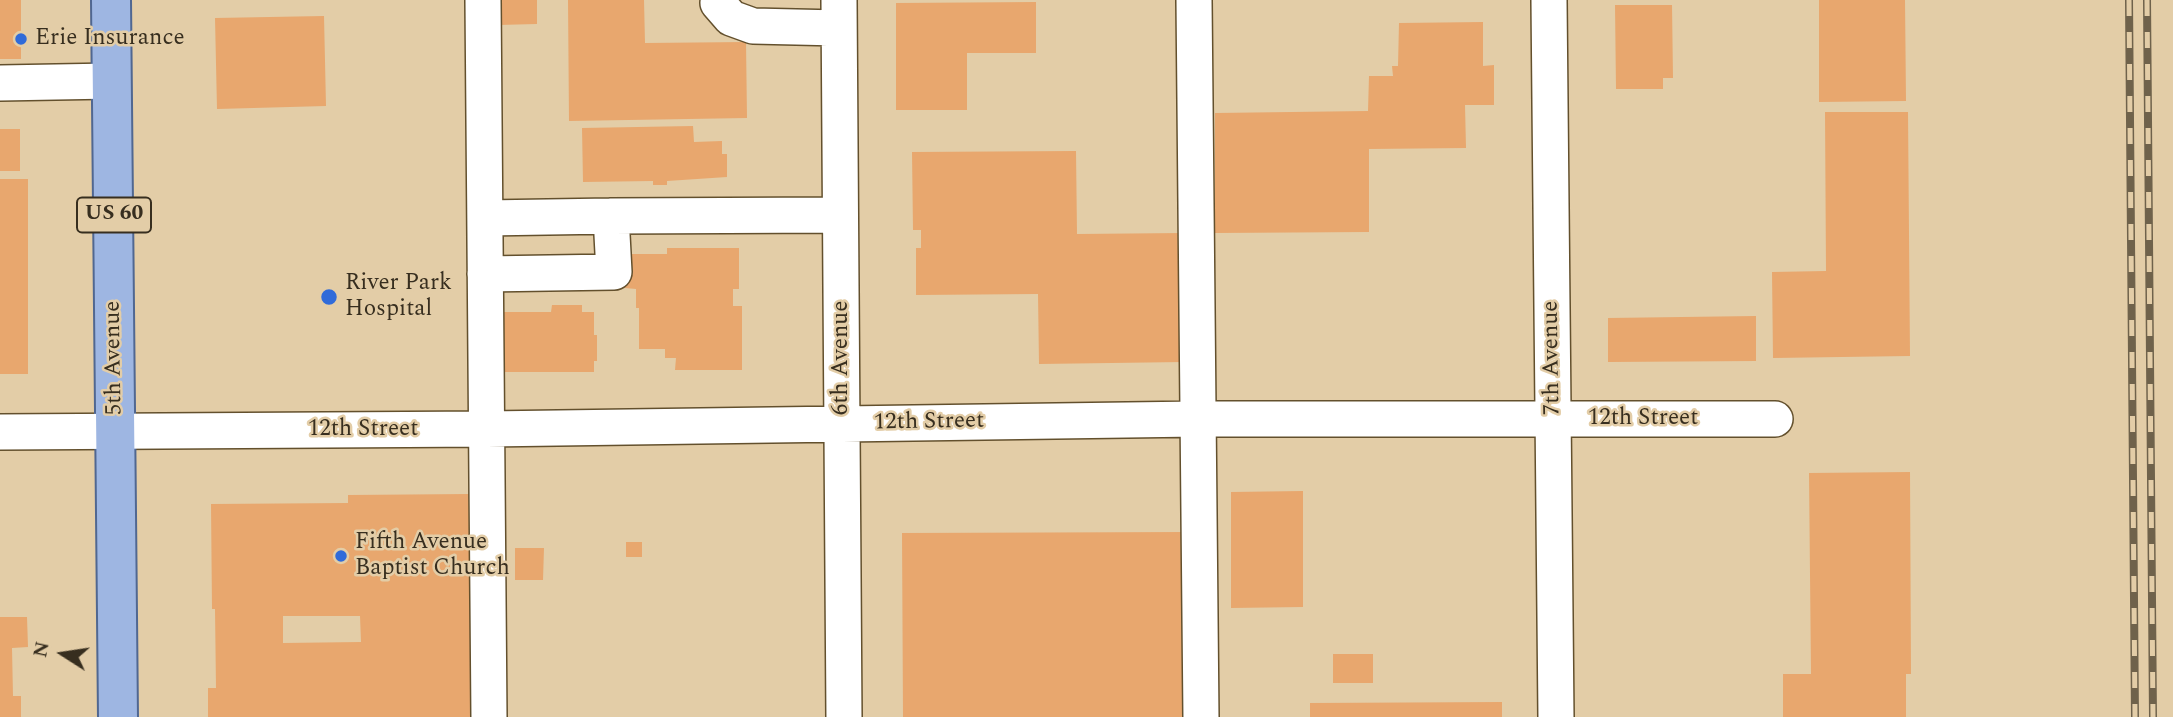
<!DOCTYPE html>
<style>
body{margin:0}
#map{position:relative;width:2173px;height:717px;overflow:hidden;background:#e3cda7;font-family:Spectral,serif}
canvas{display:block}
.north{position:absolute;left:28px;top:619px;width:70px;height:70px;-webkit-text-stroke:5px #e3cda7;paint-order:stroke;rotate:282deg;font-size:19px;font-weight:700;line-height:28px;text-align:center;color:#372e1f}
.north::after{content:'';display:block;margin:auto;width:24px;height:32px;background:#372e1f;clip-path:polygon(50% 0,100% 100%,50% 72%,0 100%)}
</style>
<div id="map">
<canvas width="2173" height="717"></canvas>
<div class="north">N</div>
</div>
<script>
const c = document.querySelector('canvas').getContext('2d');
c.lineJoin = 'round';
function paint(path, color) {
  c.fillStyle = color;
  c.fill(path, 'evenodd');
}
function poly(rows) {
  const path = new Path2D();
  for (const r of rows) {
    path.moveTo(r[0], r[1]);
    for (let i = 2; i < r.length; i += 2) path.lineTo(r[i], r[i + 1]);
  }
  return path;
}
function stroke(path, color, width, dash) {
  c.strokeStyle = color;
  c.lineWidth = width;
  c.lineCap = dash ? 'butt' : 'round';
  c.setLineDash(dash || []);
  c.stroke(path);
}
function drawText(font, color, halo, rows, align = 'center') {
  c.font = font + ' Spectral,serif';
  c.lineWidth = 5;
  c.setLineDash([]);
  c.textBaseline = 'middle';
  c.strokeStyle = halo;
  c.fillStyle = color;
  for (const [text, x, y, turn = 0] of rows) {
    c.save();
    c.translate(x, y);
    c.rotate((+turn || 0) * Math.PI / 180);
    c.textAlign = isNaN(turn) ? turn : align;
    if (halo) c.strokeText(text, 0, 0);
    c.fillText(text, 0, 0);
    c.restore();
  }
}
paint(poly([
 [0,0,21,0,21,59,0,59],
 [498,0,537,0,537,24,498,25],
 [568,0,644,0,645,43,746,42,747,118,569,121],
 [1819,0,1905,0,1906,101,1819,102],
 [1036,2,1036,53,967,53,967,110,896,110,896,3],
 [1615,5,1672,5,1673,78,1663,78,1663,89,1616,89],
 [324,16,326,106,217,109,215,18],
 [1483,22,1483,66,1494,65,1494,105,1465,105,1466,148,1369,149,1369,232,1215,233,1215,113,1368,111,1369,76,1393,76,1392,66,1398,66,1399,23],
 [1825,112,1908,112,1910,356,1773,358,1772,272,1826,271],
 [693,126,694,142,722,141,722,154,727,154,727,177,667,181,667,185,653,185,653,181,583,182,582,128],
 [0,129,20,129,20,171,0,171],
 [1076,151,1077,234,1183,233,1183,362,1039,364,1038,294,916,295,916,248,921,248,921,230,913,230,912,152],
 [0,179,28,179,28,374,0,374],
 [667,248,739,248,739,289,733,289,733,306,742,306,742,370,675,370,676,358,665,358,665,349,639,349,639,308,636,308,636,289,625,288,625,259,631,259,631,254,667,254],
 [552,305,582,305,582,312,594,312,594,335,597,335,597,361,594,361,594,372,501,372,501,312,551,312],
 [1756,316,1756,361,1608,362,1608,318],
 [1910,472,1911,674,1906,674,1906,717,1783,717,1783,674,1811,674,1809,473],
 [1303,491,1303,607,1231,608,1231,492],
 [469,494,470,607,474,607,475,717,208,717,208,688,216,688,215,609,212,609,211,504,348,503,348,495],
 [283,616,360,616,361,642,283,643],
 [1187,532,1187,717,903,717,902,533],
 [626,542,642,542,642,557,626,557],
 [515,548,544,548,543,580,515,580],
 [0,617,27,617,28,647,12,648,13,696,21,696,21,717,0,717],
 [1333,654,1373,654,1373,683,1333,683],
 [1502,702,1502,717,1310,717,1310,703]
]), '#e8a76e');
const minor = poly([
 [483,0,489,717],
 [839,0,844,717],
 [1194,0,1201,717],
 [1549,0,1556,717],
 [718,3,731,18,753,26,839,28],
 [0,83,112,81],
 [485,218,611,216],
 [485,274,614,272,611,216,840,215],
 [0,432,487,429,1198,419,1775,419]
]);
const major = poly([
 [111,0,118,717]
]);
stroke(minor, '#63502d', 38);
stroke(major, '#506791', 42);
stroke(minor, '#fff', 35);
stroke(major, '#9eb6e2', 38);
const rail = poly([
 [2129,0,2135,717],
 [2147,0,2153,717]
]);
stroke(rail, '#6f624b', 8);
stroke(rail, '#e3cda7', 5, [16]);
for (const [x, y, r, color] of [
 [21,39,7,"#306bd9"],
 [329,297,9,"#306bd9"],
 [341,556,7,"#306bd9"]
]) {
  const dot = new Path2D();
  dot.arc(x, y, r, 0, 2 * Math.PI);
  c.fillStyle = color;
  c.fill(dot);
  stroke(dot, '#e3cda7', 2.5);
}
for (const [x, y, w] of [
 [114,215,74]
]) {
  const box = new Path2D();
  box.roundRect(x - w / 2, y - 17.5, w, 35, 5);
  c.fillStyle = '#e3cda7';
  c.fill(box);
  stroke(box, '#372e1f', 2);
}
drawText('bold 21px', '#372e1f', null, [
 ["US 60",114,215]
]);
drawText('23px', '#372e1f', '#e3cda7', [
 ["Erie Insurance",35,39],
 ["River Park",345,284],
 ["Hospital",345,310],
 ["Fifth Avenue",355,543],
 ["Baptist Church",355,569]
], 'left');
drawText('23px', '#372e1f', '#e3cda7', [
 ["5th Avenue",115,358,-91],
 ["6th Avenue",842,358,-90],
 ["7th Avenue",1553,358,-91],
 ["12th Street",1643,419],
 ["12th Street",929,423,-1],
 ["12th Street",363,430]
]);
</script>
